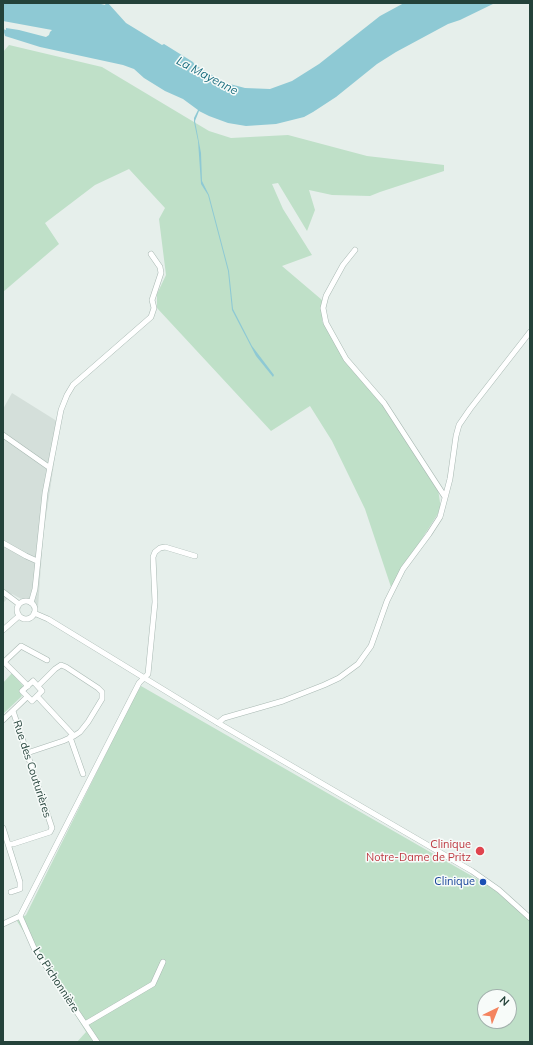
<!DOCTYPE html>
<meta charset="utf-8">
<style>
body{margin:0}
#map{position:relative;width:533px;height:1045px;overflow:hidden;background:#e6efeb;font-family:Mulish,sans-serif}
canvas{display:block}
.frame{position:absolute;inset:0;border:4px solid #24423a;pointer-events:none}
.north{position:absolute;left:477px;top:989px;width:40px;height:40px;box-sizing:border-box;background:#f7fbf9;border:1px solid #a3b1ad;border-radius:50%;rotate:43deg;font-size:11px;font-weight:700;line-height:16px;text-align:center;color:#24423a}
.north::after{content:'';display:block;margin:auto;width:14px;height:18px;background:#f4845f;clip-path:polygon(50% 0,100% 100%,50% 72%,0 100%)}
</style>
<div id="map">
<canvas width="533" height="1045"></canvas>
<div class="frame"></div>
<div class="north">N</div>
</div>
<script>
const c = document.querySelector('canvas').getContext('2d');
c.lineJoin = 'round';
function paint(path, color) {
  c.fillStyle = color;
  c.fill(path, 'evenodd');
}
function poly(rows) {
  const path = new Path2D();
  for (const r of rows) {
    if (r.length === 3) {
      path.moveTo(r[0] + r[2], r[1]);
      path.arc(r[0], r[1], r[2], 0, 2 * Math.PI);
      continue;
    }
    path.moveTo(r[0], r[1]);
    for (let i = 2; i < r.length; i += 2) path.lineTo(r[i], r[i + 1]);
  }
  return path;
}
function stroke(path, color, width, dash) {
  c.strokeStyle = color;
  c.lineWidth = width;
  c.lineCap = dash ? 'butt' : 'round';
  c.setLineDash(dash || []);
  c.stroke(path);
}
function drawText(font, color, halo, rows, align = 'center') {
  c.font = font + ' Mulish,sans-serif';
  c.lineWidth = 3;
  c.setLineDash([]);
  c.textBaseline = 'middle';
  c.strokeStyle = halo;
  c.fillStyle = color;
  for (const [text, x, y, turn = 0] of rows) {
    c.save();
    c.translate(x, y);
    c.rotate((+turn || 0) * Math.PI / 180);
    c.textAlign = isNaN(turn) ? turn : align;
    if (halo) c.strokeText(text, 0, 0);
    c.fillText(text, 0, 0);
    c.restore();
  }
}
paint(poly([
 [12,393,60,423,43,537,38,608,12,594,3,603,3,409]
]), '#d4dfda');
paint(poly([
 [9,45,102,67,209,131,231,138,288,135,367,156,444,165,444,171,380,192,370,196,332,195,309,190,315,210,307,231,278,183,272,184,283,209,312,255,282,266,322,300,322,321,344,358,389,413,438,489,441,509,391,587,365,509,332,441,310,406,271,431,157,308,157,294,166,275,159,219,165,208,129,169,95,185,45,223,59,244,3,292,3,52],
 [12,673,23,686,19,691,22,696,3,714,3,683],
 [141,686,491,887,530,920,530,1042,77,1042,86,1032,17,921,26,915,134,697],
 [485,997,509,997,509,1021,485,1021]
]), '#bfe0c8');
paint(poly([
 [3,3,97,3,105,5,106,3,108,3,126,23,162,45,164,44,193,62,195,65,226,83,245,88,270,89,292,81,319,64,380,16,404,3,495,3,460,20,448,24,396,52,377,64,336,97,313,112,304,117,276,124,246,126,228,123,209,116,199,111,195,121,201,153,202,181,209,195,229,271,233,309,252,346,274,375,273,377,256,356,232,310,228,271,208,195,201,184,198,141,194,122,194,118,198,110,183,99,165,91,144,78,134,69,123,65,40,47,5,36,3,29,6,30,6,28,19,30,46,37,49,35,50,32,52,30,3,21]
]), '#8ec9d4');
const minor = poly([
 [355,250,343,265,326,296,323,308,326,323,346,359,384,403,445,497],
 [3,435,50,468],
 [3,543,26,556,37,561],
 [3,592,19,604],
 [26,610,9],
 [31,603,35,589,45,493,61,410,67,395,73,385,151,317,154,308,152,300,161,273,160,267,151,254],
 [34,613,48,619,218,723,472,871,499,890,530,918],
 [3,630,19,616],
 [3,661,28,686],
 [4,662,21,646,47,660],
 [33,681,42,691,32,701,22,691,33,681],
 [37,696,74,736],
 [3,720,27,697],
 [218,723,224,718,283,701,324,685,339,678,358,664,371,646,387,601,403,569,429,534,440,517,450,479,456,436,459,425,470,409,530,332],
 [70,737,83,774],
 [27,753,63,741,74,736,80,732,88,722,102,699,102,692,98,688,66,667,61,665,55,669,38,686],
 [3,828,8,844,13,844,50,832,52,828,13,711],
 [8,844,20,882,20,889,11,892],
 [20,916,139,683,148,674,155,602,153,557,155,552,160,548,165,547,195,556],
 [20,916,34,948,97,1042],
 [3,924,20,916],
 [85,1024,153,984,163,962]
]);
stroke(minor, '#a8b8b2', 6);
stroke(minor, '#fff', 5);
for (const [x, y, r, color] of [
 [480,851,5,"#e0444e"],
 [483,882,4,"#1a4fb4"]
]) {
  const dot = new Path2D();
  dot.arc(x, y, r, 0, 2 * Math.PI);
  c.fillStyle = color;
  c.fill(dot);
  stroke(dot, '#f7fbf9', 1.5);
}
drawText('11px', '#24423a', '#f7fbf9', [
 ["Rue des Couturières",32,769,72],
 ["La Pichonnière",56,980,57]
]);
drawText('11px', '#be3a42', '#f7fbf9', [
 ["Clinique",471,845],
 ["Notre-Dame de Pritz",471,858]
], 'right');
drawText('11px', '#164399', '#f7fbf9', [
 ["Clinique",475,882]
], 'right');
drawText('italic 12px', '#1c6f80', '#f7fbf9', [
 ["La Mayenne",207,76,28]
]);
</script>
